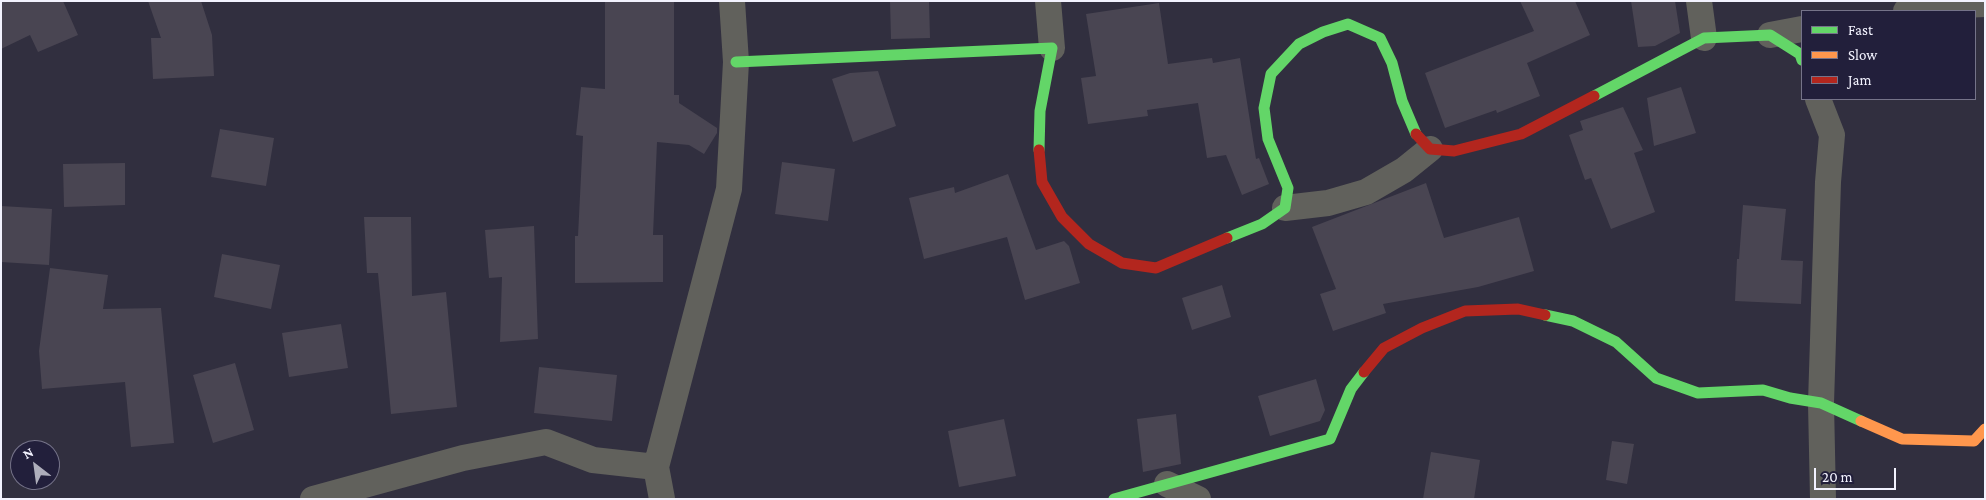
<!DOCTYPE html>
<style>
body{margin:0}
#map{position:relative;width:1986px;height:500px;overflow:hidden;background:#312f3f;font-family:"Crimson Pro",serif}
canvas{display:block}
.frame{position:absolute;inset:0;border:2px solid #f2f2fe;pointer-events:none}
.legend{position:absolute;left:1801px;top:10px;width:175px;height:90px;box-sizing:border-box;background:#221f3b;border:1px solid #757389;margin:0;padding:6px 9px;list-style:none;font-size:15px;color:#f2f2fe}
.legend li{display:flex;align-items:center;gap:10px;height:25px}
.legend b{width:25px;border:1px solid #757389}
.north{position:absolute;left:10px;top:440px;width:50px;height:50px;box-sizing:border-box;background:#221f3b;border:1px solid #757389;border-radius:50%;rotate:330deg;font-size:14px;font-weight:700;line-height:20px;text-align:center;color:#f2f2fe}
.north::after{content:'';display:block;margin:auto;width:18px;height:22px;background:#aeaebb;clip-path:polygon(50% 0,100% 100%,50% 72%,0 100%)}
.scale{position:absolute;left:1814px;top:468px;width:82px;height:22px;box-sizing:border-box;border:2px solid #f2f2fe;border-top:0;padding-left:6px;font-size:15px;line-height:18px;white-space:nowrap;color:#f2f2fe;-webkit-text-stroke:4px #221f3b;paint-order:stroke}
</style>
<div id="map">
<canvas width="1986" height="500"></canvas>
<div class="frame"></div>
<ul class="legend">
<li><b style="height:6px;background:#63d668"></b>Fast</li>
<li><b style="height:6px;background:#ff974d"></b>Slow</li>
<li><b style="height:6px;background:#b3261e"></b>Jam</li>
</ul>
<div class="north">N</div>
<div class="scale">20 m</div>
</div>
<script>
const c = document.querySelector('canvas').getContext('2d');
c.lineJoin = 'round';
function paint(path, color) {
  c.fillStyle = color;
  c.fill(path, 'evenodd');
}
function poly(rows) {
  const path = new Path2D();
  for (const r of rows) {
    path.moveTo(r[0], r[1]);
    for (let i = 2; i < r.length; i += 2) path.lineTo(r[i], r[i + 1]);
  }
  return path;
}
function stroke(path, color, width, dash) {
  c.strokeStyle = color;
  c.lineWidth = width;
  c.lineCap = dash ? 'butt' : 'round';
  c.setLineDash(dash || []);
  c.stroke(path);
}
paint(poly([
 [1,1,63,1,78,35,38,52,30,35,1,49],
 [148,1,201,1,212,35,214,76,153,79,151,38,161,38],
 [605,1,674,1,674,95,679,95,679,103,717,128,717,133,704,154,689,145,657,142,653,235,663,235,663,282,575,283,575,236,578,236,583,136,576,135,581,87,605,89],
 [890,1,929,1,930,38,891,39],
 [1520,1,1575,1,1590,35,1527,63,1540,96,1497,113,1496,110,1445,128,1425,73,1534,31],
 [1631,1,1675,1,1680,33,1655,46,1638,47],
 [1159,3,1168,64,1212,58,1213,63,1240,58,1256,159,1259,158,1269,184,1242,195,1226,155,1207,158,1198,103,1147,110,1148,116,1088,124,1081,78,1096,76,1086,14],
 [878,71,896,126,853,142,832,79,850,73],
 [1681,87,1696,133,1654,146,1647,98],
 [1623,107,1643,150,1634,153,1655,212,1611,229,1591,178,1585,180,1569,135,1583,130,1580,121],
 [220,129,274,138,266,186,211,177],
 [782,162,835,169,828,221,775,214],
 [125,163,125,205,64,207,63,164],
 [1008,174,1036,250,1064,241,1069,246,1080,283,1025,300,1007,237,924,259,909,198,954,187,955,193],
 [1426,183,1444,238,1519,217,1534,271,1478,287,1383,304,1386,313,1333,331,1320,294,1336,289,1312,227],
 [1743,205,1786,209,1781,260,1803,261,1801,304,1735,301,1737,259,1739,259],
 [1,206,52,209,49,265,1,262],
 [364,217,411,217,412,296,446,292,457,407,391,414,378,273,367,273],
 [534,226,538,339,500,342,502,277,489,278,485,230],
 [222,254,280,265,271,309,214,297],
 [50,268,108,275,103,309,161,308,174,443,131,447,125,382,42,389,39,351],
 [1222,285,1231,317,1192,330,1182,298],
 [341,324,348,368,289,377,282,333],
 [235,363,254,430,213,443,193,375],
 [539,367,617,375,612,421,534,413],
 [1316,379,1325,410,1320,421,1270,436,1258,396],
 [1176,414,1181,464,1143,472,1137,419],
 [1004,419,1016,476,959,487,948,431],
 [1612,441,1634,444,1627,484,1606,480],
 [1431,452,1480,460,1474,499,1423,499]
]), '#494552');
stroke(poly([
 [1048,1,1052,48],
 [1699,1,1704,38],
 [1906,11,1939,6,1985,4],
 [1770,35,1802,29],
 [1818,99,1832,135,1828,182,1821,403,1823,499],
 [1285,208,1328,203,1366,192,1404,170,1430,149],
 [1167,484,1198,499],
 [313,499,463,458,546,442,593,460,656,467],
 [662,499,656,467,729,189,736,62,732,1]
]), '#61615c', 26);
stroke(poly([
 [736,62,1052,48,1040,111,1039,150],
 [1594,96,1704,38,1770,35,1800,54,1802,60],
 [1227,238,1262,224,1285,208,1288,188,1268,139,1264,108,1271,74,1299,44,1323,32,1348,24,1380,38,1392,63,1402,101,1416,134],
 [1545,315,1573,321,1616,342,1656,378,1698,393,1763,390,1790,398,1821,403,1861,421],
 [1114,499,1330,439,1351,389,1364,372]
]), '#63d668', 11);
stroke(poly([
 [1861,421,1902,439,1974,441,1985,429]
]), '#ff974d', 11);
stroke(poly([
 [1416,134,1430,149,1454,151,1521,134,1594,96],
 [1039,150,1042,182,1062,217,1089,244,1122,263,1156,268,1227,238],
 [1364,372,1384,348,1422,328,1465,311,1518,309,1545,315]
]), '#b3261e', 11);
</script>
